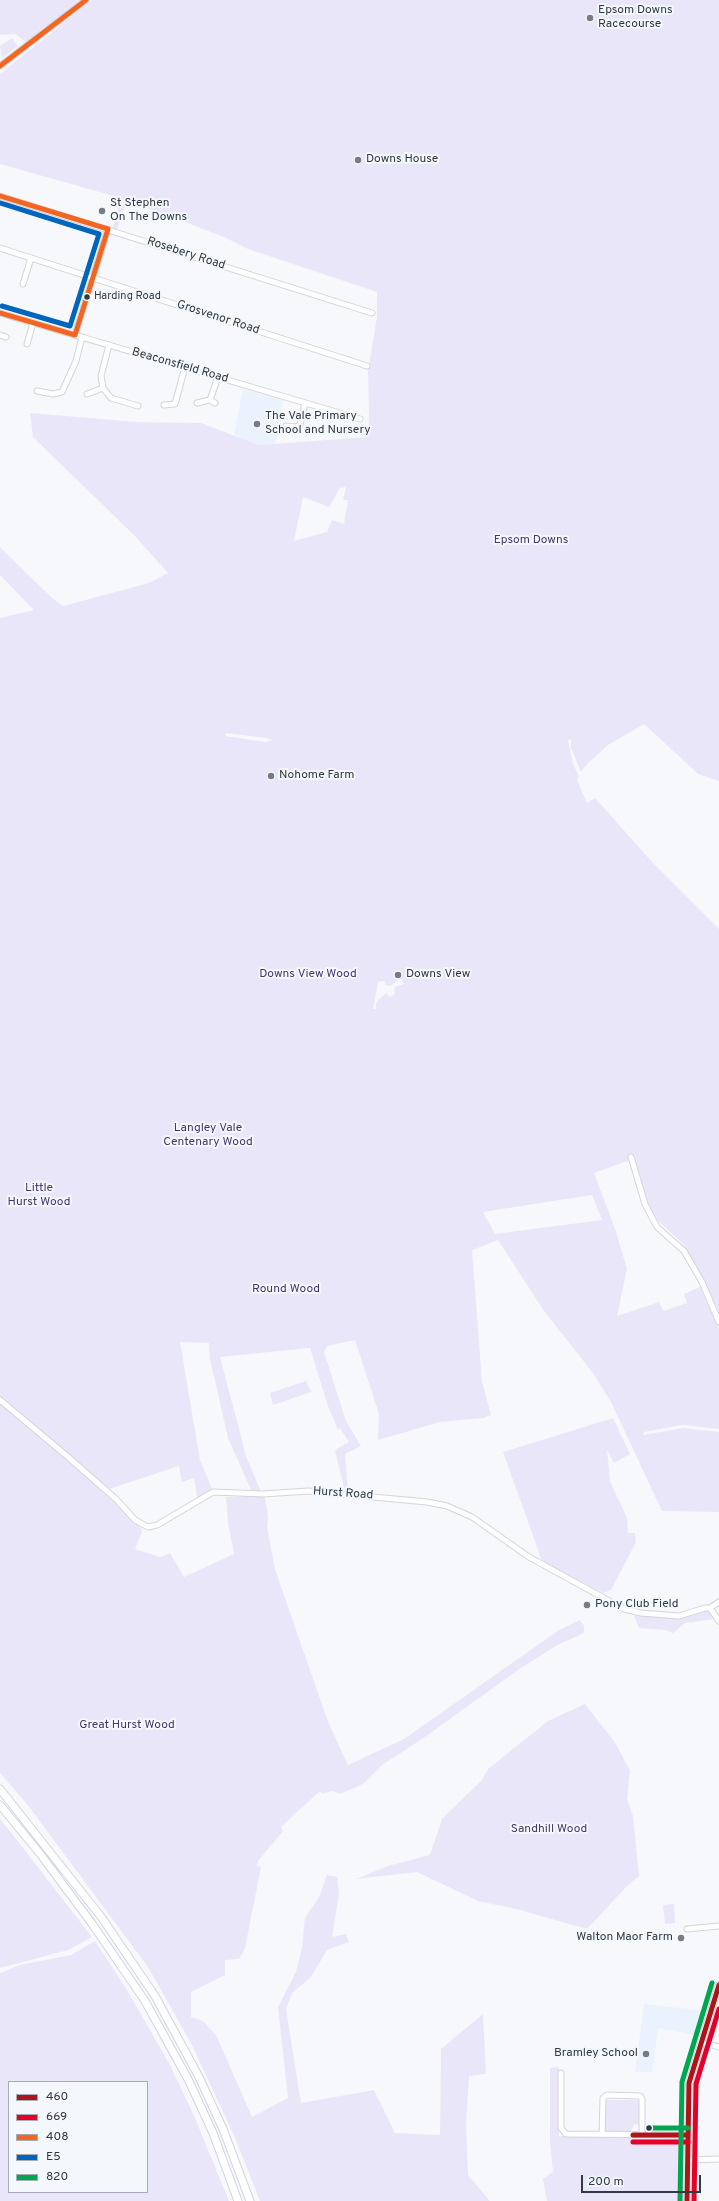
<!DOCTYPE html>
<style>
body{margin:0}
#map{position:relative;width:719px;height:2201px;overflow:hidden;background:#f6f8fb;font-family:Overpass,sans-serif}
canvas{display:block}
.legend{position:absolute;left:8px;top:2081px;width:140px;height:112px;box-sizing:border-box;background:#f4f8fd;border:1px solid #a6acb2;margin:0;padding:5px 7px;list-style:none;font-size:12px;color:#313941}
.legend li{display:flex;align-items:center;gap:8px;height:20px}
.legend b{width:20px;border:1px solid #a6acb2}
.scale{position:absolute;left:581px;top:2175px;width:120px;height:18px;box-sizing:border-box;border:2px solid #313941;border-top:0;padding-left:5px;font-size:12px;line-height:14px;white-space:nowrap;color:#313941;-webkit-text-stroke:3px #f4f8fd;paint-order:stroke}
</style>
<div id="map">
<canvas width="719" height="2201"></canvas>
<ul class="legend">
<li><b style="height:5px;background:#ac151a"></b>460</li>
<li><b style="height:5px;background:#e4002b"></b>669</li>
<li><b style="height:5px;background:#f26522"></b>408</li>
<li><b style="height:5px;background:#0065bd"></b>E5</li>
<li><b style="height:5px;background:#00a651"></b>820</li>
</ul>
<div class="scale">200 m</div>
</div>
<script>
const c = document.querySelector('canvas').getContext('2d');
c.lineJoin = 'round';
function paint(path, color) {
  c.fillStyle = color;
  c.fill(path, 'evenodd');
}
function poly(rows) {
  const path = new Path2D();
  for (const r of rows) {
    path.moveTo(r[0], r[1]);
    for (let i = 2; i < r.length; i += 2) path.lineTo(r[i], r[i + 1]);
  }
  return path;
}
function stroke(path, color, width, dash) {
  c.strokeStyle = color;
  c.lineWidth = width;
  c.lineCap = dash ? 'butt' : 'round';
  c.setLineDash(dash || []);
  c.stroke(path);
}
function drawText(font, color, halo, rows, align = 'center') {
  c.font = font + ' Overpass,sans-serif';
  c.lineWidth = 4;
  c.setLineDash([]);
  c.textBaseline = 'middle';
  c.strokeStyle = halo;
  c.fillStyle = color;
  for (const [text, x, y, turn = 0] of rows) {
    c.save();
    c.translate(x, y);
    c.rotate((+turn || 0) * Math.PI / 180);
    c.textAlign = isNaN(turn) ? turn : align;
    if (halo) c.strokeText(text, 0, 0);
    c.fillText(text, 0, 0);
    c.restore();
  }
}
paint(poly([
 [243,389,283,400,275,444,259,445,234,435],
 [644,2004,704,2011,710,2010,702,2036,658,2028,652,2072,635,2072]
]), '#e9f2fd');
paint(poly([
 [0,0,80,0,26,42,15,34,0,35],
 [92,0,719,0,719,781,698,774,644,724,608,745,588,763,581,772,571,748,571,739,568,740,573,764,579,776,577,780,587,803,595,798,652,862,719,929,719,1312,682,1243,655,1218,645,1204,630,1160,594,1173,615,1229,627,1269,617,1316,659,1302,663,1311,687,1303,684,1294,700,1287,719,1328,719,1429,682,1425,644,1432,643,1435,683,1428,719,1432,719,1512,662,1511,611,1402,593,1373,544,1311,498,1240,472,1250,482,1382,491,1415,483,1418,440,1422,378,1440,379,1414,355,1340,327,1346,324,1352,346,1421,361,1446,345,1454,348,1491,345,1491,335,1450,349,1442,340,1428,338,1430,328,1406,310,1348,220,1357,246,1456,261,1492,252,1492,228,1438,210,1359,209,1343,180,1342,200,1460,213,1491,197,1498,194,1478,182,1482,179,1466,109,1489,116,1504,141,1528,142,1532,135,1549,160,1557,170,1553,184,1577,234,1554,228,1523,226,1497,265,1497,268,1517,267,1527,275,1569,328,1722,348,1765,404,1739,559,1630,580,1620,584,1626,584,1633,557,1645,518,1670,422,1739,382,1765,363,1784,340,1794,332,1791,322,1794,320,1791,281,1827,283,1831,258,1861,257,1866,261,1867,245,1948,239,1959,225,1960,225,1975,191,1992,191,2017,203,2021,216,2035,252,2117,288,2098,278,2007,296,1972,302,1948,305,1918,319,1897,327,1875,337,1877,339,1894,332,1937,346,1934,349,1942,327,1950,311,1977,292,1993,286,2009,301,2103,374,2090,395,2133,440,2135,441,2049,483,2014,486,2074,469,2076,466,2124,468,2175,490,2201,260,2201,236,2140,192,2045,148,1967,27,1804,0,1773,0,618,34,610,0,575,0,547,51,597,63,606,149,583,168,573,135,536,33,437,30,413,137,422,201,423,259,445,368,437,369,414,368,371,377,317,377,292,248,249,224,237,127,200,117,230,112,229,121,198,0,164,0,74],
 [346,487,343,500,348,500,344,524,332,520,327,532,294,541,303,497,329,507,340,488],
 [226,733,266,738,273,740,265,742,225,736],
 [401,978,404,984,395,987,394,995,389,997,387,993,381,997,376,1003,376,1009,373,1009,378,982,384,981,386,985,390,986],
 [592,1195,602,1220,495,1234,483,1212],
 [12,38,18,46,2,58,0,46],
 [306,1381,311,1392,273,1405,270,1393],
 [613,1418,630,1454,614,1463,607,1450,610,1481,627,1518,628,1533,635,1533,636,1542,611,1590,603,1593,542,1561,503,1452],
 [709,1610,715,1619,685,1623,673,1633,665,1630,639,1628,634,1616,673,1618],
 [585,1704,616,1744,630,1771,627,1799,633,1816,639,1876,627,1886,587,1929,516,1909,478,1901,417,1872,356,1879,388,1866,430,1855,442,1819,482,1780,488,1769,548,1721],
 [0,1819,9,1830,92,1937,68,1950,0,1968],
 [674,1904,675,1923,665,1924,663,1905],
 [95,1941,127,1990,170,2065,195,2118,229,2201,0,2201,0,1973,20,1965,71,1955],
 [9,2082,147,2082,147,2192,9,2192],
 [559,2067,559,2136,685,2137,685,2201,547,2201,543,2179,553,2172,550,2142,550,2068],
 [605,2100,640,2100,640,2125,634,2124,630,2133,606,2131,604,2128]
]), '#eae6f9');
const minor = poly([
 [0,66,86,0],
 [0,196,372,313],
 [0,248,367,366],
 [23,284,31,258],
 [0,313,360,419],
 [0,335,6,337],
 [75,335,108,229],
 [27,344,33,323],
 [109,345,101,376,103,388,111,398,138,406],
 [37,391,53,394,62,392,76,361,82,337],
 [87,394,103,388],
 [210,400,215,403],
 [197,403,210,400,218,377],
 [164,405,175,404,185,367],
 [286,426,296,427,300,425,305,403],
 [631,1157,645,1204,657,1227,684,1251,702,1282,719,1322],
 [0,1400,68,1457,117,1500,135,1520,148,1527,157,1525,213,1492,263,1494,308,1491,427,1502,447,1506,472,1517,529,1557,624,1609,641,1613,679,1616,705,1608,710,1608],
 [710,1608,719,1621],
 [710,1608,719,1602],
 [687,1929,719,1926],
 [701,2042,719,2047],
 [561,2073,561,2128,566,2134,688,2135],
 [602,2135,603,2098,607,2095,640,2096,642,2099,642,2135],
 [689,2160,719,2159]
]);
const major = poly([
 [687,2201,689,2083,719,1985]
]);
const highway = poly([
 [0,1789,102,1918,155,1996,199,2077,223,2129,250,2201],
 [0,1805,41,1855,93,1925,145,2001,189,2081,213,2133,238,2201]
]);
stroke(minor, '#d1d5dc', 7);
stroke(major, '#d1d5dc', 8);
stroke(highway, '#d1d5dc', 9);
stroke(minor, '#fefefe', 5);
stroke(major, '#fefefe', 6);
stroke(highway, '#fefefe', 7);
stroke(poly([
 [633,2135,688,2135],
 [687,2201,689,2083,719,1985]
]), '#ac151a', 5);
stroke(poly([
 [633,2142,688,2142],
 [694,2201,696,2084,719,2009]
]), '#e4002b', 5);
stroke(poly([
 [0,66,86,0],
 [0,196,108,229,75,335,0,313]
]), '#f26522', 5);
stroke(poly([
 [0,203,99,234,70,326,2,306]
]), '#0065bd', 5);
stroke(poly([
 [649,2128,688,2128],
 [680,2201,682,2082,712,1983]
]), '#00a651', 5);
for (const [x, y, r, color] of [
 [590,18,4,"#767c82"],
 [358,160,4,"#767c82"],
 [102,211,4,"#767c82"],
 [87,297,3.5,"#313941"],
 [257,424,4,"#767c82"],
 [271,776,4,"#767c82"],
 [398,975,4,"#767c82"],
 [587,1605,4,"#767c82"],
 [681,1938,4,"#767c82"],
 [646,2054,4,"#767c82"],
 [649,2128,3.5,"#313941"]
]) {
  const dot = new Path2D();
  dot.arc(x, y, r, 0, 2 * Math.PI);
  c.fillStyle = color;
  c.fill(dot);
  stroke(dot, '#f4f8fd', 1.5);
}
drawText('11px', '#313941', '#f4f8fd', [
 ["Harding Road",94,297]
], 'left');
drawText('12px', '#313941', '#f4f8fd', [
 ["Epsom Downs",598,11],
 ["Racecourse",598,25],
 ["Downs House",366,160],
 ["St Stephen",110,204],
 ["On The Downs",110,218],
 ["The Vale Primary",265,417],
 ["School and Nursery",265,431],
 ["Nohome Farm",279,776],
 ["Downs View",406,975],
 ["Pony Club Field",595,1605],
 ["Walton Maor Farm",673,1938,"right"],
 ["Bramley School",638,2054,"right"]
], 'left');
drawText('12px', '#313941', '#f4f8fd', [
 ["Rosebery Road",186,254,18],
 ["Grosvenor Road",218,318,18],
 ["Beaconsfield Road",180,366,16],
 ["Hurst Road",343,1494,4]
]);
drawText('12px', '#48356b', '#f4f8fd', [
 ["Epsom Downs",531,541],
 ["Downs View Wood",308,975],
 ["Langley Vale",208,1129],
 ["Centenary Wood",208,1143],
 ["Little",39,1189],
 ["Hurst Wood",39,1203],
 ["Round Wood",286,1290],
 ["Great Hurst Wood",127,1726],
 ["Sandhill Wood",549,1830]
]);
</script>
